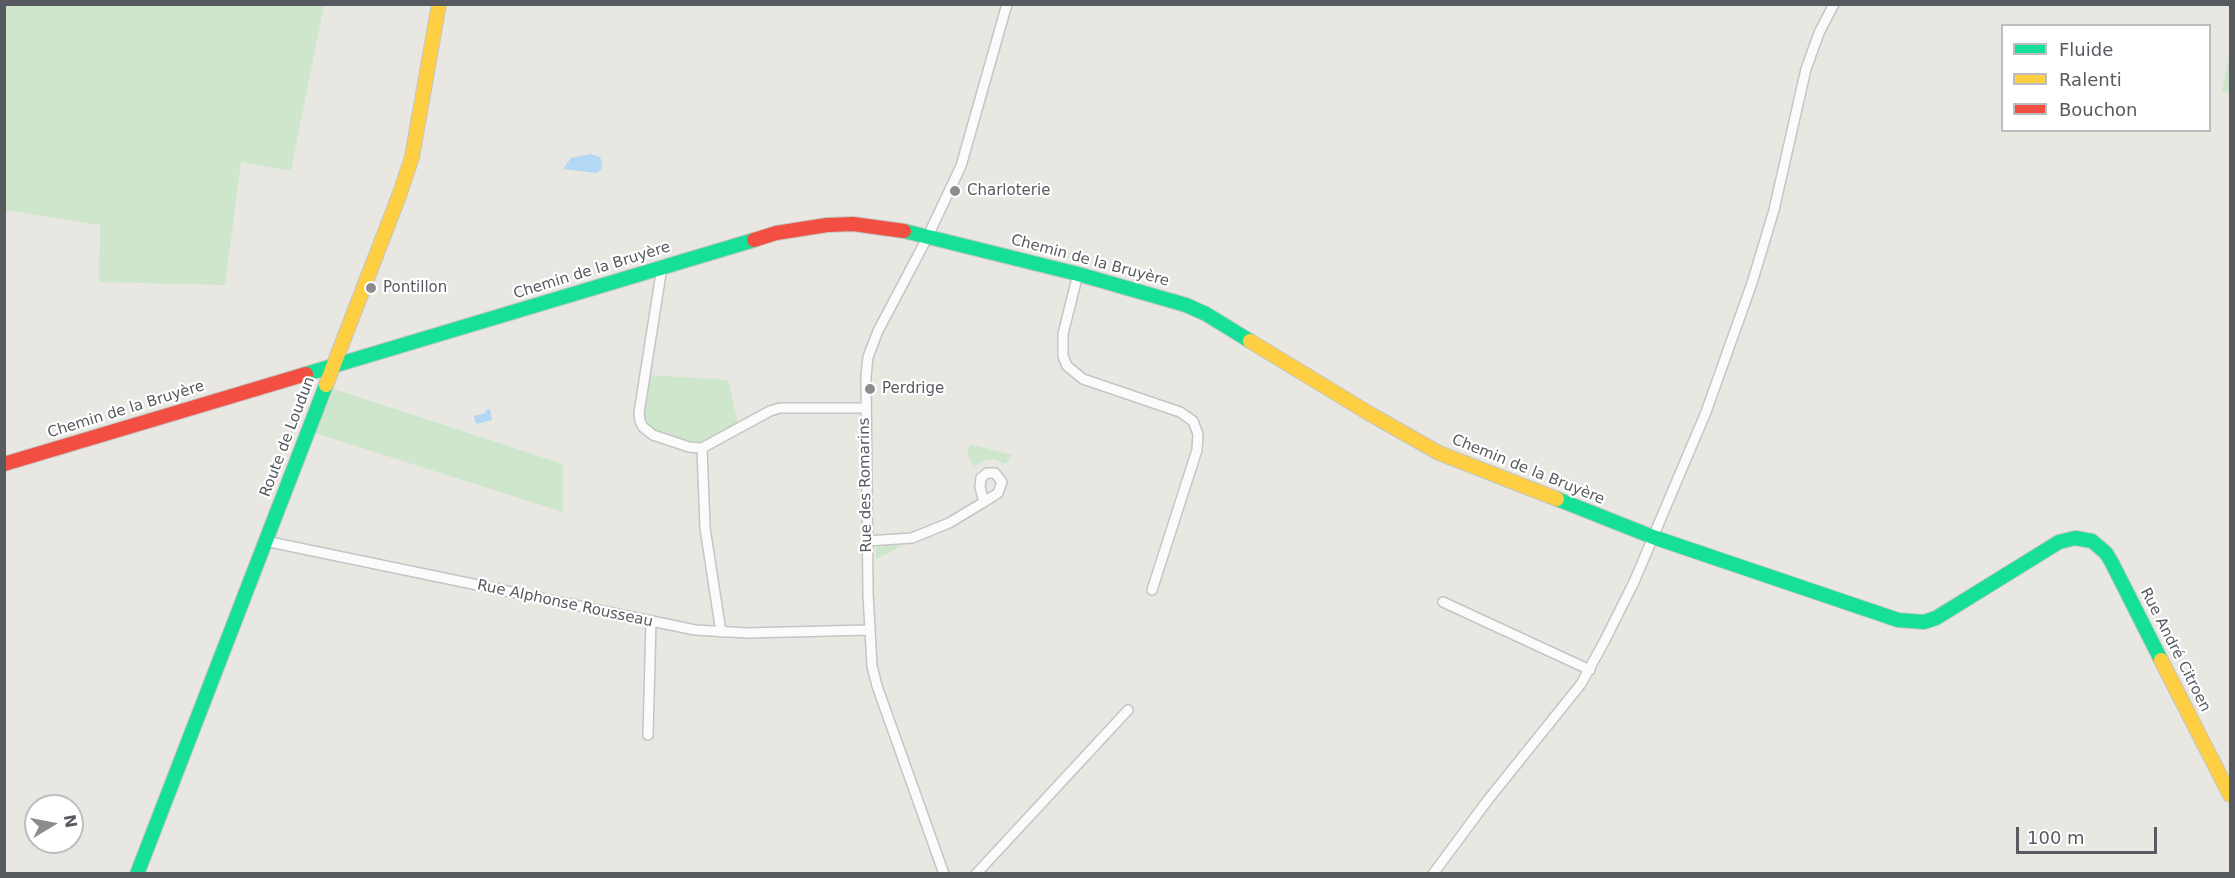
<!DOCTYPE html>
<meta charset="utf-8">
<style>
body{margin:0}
#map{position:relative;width:2235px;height:878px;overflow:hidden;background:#e8e7e2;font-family:"DejaVu Sans",sans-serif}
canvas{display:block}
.frame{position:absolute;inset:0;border:6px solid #575b60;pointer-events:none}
.legend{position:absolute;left:2001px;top:24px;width:210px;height:108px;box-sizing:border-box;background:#fff;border:2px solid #bcbdbf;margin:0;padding:8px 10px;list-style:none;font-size:18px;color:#575b60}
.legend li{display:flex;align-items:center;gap:12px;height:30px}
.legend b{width:30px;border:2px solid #bcbdbf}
.north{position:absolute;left:24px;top:794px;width:60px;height:60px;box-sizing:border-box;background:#fff;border:2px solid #bcbdbf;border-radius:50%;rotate:80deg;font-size:16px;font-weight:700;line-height:24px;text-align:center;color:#575b60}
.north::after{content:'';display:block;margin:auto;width:21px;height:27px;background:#8a8c8e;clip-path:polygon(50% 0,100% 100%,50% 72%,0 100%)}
.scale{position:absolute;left:2016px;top:827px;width:141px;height:27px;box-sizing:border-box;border:3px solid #575b60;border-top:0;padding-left:8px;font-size:18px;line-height:21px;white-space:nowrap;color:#575b60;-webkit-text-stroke:4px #fff;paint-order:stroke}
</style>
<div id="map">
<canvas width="2235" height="878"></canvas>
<div class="frame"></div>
<ul class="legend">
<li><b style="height:8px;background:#16e098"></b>Fluide</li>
<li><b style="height:8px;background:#ffcf43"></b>Ralenti</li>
<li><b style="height:8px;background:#f24e42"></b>Bouchon</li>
</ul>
<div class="north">N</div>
<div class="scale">100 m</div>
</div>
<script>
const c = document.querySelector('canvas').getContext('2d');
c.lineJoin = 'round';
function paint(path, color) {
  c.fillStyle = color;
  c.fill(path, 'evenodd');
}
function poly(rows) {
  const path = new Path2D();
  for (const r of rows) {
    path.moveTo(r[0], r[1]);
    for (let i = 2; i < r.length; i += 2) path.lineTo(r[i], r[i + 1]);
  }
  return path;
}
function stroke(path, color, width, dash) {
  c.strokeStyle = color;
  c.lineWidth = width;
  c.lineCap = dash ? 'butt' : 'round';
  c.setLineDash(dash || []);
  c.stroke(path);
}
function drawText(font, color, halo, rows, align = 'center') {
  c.font = font + ' "DejaVu Sans",sans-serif';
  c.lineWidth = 4.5;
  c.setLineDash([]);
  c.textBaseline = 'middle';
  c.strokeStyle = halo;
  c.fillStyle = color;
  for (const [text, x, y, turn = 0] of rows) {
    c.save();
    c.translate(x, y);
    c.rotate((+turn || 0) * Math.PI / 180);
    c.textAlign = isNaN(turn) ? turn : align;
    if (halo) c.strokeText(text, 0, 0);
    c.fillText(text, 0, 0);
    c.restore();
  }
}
paint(poly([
 [4,5,324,5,291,171,241,162,225,285,99,282,100,225,5,210],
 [2230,50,2230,93,2222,92],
 [648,375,728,380,738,423,708,441,701,442,687,441,651,429,645,423,642,415],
 [334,389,563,464,563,512,315,433],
 [970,444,1012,455,1006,464,995,460,987,460,979,463,974,468,967,454],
 [904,545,876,559,876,548,879,546,881,548,885,546]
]), '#cee6cb');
paint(poly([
 [591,154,600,157,602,163,601,170,596,173,563,169,571,158],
 [490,409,492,420,476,424,474,416,485,413,486,410]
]), '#b2d8f6');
const street = poly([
 [662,267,639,413,640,421,643,427,653,435,689,447,702,448,705,528,721,632],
 [1078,274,1063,334,1063,356,1067,366,1083,379,1180,412,1193,421,1198,434,1197,450,1152,590],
 [702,448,770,411,780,408,865,408],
 [265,541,695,630,747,633,869,630],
 [867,541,912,538,949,523,984,502,998,493,1002,482,995,473,987,473,981,478,980,487,984,502],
 [1443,602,1590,670],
 [648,735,651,621],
 [944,874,877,686,872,666,868,594,866,376,868,357,878,331,926,240,961,166,1007,4],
 [976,874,1128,710],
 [1433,874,1487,801,1581,684,1605,640,1634,582,1706,412,1752,283,1774,210,1806,69,1819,33,1834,4]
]);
const fast = poly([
 [904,231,1078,274,1186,305,1206,314,1250,341],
 [306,374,754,240],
 [1557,499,1653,537,1898,620,1924,622,1936,618,2059,542,2075,538,2092,541,2106,553,2112,563,2161,660],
 [137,874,326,385]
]);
const slow = poly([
 [1250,341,1370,414,1439,453,1557,499],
 [326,385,399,196,412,157,439,4],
 [2161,660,2230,795]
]);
const jam = poly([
 [754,240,776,233,827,225,853,224,904,231],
 [4,464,306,374]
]);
stroke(street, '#c4c5c4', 12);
stroke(fast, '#c4c5c4', 16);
stroke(slow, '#c4c5c4', 16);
stroke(jam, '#c4c5c4', 16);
stroke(street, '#fcfbfb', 9);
stroke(fast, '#16e098', 14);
stroke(slow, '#ffcf43', 14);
stroke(jam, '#f24e42', 14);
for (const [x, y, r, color] of [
 [955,191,6,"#8a8c8e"],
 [371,288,6,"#8a8c8e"],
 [870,389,6,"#8a8c8e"]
]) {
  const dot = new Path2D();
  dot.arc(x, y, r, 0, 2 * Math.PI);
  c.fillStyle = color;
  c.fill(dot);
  stroke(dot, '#fff', 2);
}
drawText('15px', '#575b60', '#fff', [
 ["Charloterie",967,191],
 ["Pontillon",383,288],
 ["Perdrige",882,389]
], 'left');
drawText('15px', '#575b60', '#fff', [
 ["Chemin de la Bruyère",1090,261,15],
 ["Chemin de la Bruyère",592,271,-17],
 ["Chemin de la Bruyère",126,410,-17],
 ["Route de Loudun",288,437,-69],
 ["Chemin de la Bruyère",1528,470,22],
 ["Rue des Romarins",866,485,-91],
 ["Rue Alphonse Rousseau",565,604,12],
 ["Rue André Citroen",2175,650,63]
]);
</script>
